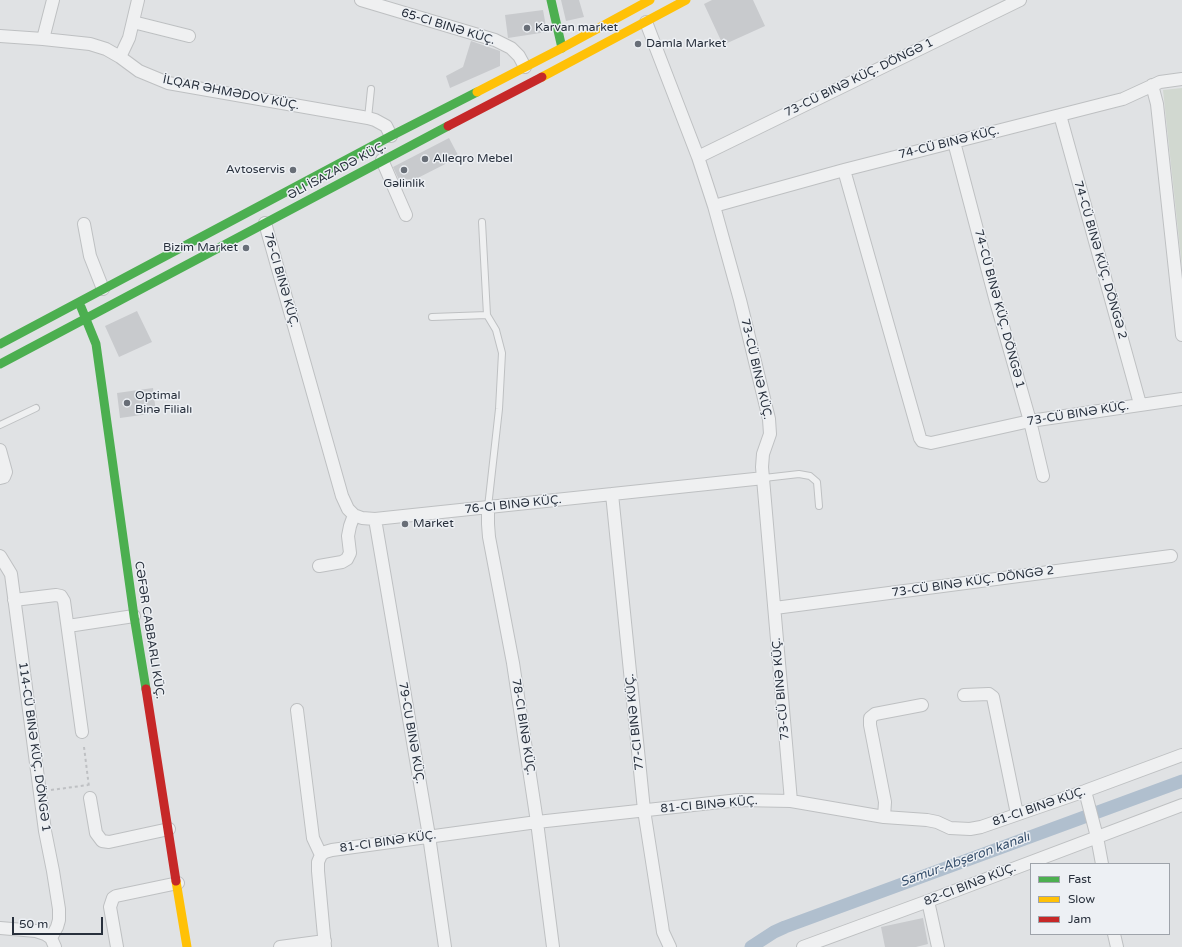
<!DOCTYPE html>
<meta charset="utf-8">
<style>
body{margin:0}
#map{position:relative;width:1182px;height:947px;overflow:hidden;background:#e0e2e4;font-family:"Varela Round",sans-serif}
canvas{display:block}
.legend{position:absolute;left:1030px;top:863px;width:140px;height:72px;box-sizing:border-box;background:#edf0f4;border:1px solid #9ea3aa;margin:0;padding:5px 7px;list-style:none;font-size:12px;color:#28303c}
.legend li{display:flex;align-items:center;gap:8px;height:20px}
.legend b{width:20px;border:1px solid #9ea3aa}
.scale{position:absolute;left:12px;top:917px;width:91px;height:18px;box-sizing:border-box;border:2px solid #28303c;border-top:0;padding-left:5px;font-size:12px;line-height:14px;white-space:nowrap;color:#28303c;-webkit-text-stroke:3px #edf0f4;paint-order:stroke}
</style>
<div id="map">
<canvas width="1182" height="947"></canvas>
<ul class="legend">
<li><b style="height:5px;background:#4caf50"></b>Fast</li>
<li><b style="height:5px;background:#ffc107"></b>Slow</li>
<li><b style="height:5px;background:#c62828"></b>Jam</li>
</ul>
<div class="scale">50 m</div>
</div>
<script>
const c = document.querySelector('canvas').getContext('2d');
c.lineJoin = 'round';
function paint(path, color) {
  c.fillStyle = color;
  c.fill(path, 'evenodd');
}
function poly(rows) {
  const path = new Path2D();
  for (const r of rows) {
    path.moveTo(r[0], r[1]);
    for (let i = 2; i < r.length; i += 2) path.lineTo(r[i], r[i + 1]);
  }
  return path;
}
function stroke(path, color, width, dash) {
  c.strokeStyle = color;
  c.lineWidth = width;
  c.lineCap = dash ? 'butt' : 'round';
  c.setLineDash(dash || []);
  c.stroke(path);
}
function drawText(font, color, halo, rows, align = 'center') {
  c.font = font + ' "Varela Round",sans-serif';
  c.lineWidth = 3;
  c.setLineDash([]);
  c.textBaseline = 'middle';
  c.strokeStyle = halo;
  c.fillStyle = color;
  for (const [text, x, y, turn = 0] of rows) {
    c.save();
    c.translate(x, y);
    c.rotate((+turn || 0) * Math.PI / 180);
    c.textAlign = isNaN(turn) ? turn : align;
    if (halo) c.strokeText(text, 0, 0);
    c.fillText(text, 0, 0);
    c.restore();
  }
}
paint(poly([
 [1182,88,1182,267,1163,90]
]), '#d1d8d0');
stroke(poly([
 [751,947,774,932,785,927,1182,781]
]), '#b0bfce', 13);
paint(poly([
 [561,0,579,0,584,17,566,21],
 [712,0,753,0,765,26,723,45,704,4],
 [543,10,547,32,508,38,505,15],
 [471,41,500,51,500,66,450,88,446,76,463,67],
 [449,138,459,157,402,186,393,167],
 [137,311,152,342,119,357,105,326],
 [153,388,156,413,120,418,117,393],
 [923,918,928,944,916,947,885,947,881,927]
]), '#c8cacd');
const lane = poly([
 [368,118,371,89],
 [482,222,487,315,496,330,502,353,499,409,488,507],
 [432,317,487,315],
 [0,425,36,408],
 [764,478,799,474,810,476,817,482,819,506]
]);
const street = poly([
 [361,0,495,40,511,48,519,56,525,67],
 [133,22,189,36],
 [646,22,698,157,714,206,740,300,769,419,770,434,763,454,762,467,791,801],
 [0,36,43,39,90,44,106,49,120,57,139,71,168,83,368,118,375,120,386,126,391,136],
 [43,39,53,0],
 [120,57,129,38,138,0],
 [1152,85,1157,104,1182,335],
 [1060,115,1140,404],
 [954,142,995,298,1030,421,1043,476],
 [698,157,1020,0],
 [382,160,406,215],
 [844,170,920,438,922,441,931,443,1030,421,1182,399],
 [714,206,844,170,1111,102,1123,99,1160,82,1182,79],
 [265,223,342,496,348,509,354,515,362,518,375,519,764,478],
 [84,224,90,256,103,289],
 [0,450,6,472,4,477,0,478],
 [612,494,644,810,662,925,663,932,670,947],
 [488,507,488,524,489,537,513,663,537,822,553,947],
 [375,519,429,836,445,947],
 [0,556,11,574,45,831,53,871,59,909,59,920,57,927,51,938],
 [319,566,342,562,347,559,350,553,348,536,350,526,354,515],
 [14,600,56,595,61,596,64,601,82,732],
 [775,608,1171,556],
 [68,626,134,616],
 [964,695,989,694,993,697,1017,814],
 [297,710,313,838,321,855],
 [1085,791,1097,837,1102,864],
 [90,798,96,833,102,841,109,842,169,829],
 [884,817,885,802,870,725,870,718,875,714,922,705],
 [321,855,325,852,332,850,537,822,739,800,791,801,884,817,927,820,937,822,950,828,970,829,981,827,1085,791,1182,755],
 [321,855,318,862,318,871,325,947],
 [928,901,938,947],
 [0,928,36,931,45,934,51,938,55,947],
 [1114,934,1117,947],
 [117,947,110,907,113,898,116,896,178,883],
 [280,947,325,941],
 [803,947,928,901,1182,805]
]);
stroke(lane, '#bec0c2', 8);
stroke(street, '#bec0c2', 14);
stroke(poly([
 [84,747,89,787],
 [51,790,88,785]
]), '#bec0c3', 2, [3, 3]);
stroke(lane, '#eff0f1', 6);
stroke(street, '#eff0f1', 12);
stroke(poly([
 [551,0,562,48],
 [81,307,96,344,134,616,146,689],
 [0,344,391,136,477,92],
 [0,364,448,126]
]), '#4caf50', 9);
stroke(poly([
 [542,77,686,0],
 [477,92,562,48,650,0],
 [176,881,187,947]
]), '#ffc107', 9);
stroke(poly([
 [448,126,542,77],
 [146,689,176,881]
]), '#c62828', 9);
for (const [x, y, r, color] of [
 [527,28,4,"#686e77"],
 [638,44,4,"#686e77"],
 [425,159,4,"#686e77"],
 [293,170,4,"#686e77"],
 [404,170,4,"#686e77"],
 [246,248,4,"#686e77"],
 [127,403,4,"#686e77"],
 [405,524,4,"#686e77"]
]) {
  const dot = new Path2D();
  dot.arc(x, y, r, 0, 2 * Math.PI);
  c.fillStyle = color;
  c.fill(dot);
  stroke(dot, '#edf0f4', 1.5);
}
drawText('12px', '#28303c', '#edf0f4', [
 ["65-CI BINƏ KÜÇ.",448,27,17],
 ["73-CÜ BINƏ KÜÇ. DÖNGƏ 1",859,78,-26],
 ["İLQAR ƏHMƏDOV KÜÇ.",231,93,11],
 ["74-CÜ BINƏ KÜÇ.",949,143,-14],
 ["ƏLI İSAZADƏ KÜÇ.",337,171,-28],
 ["74-CÜ BINƏ KÜÇ. DÖNGƏ 2",1100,260,74],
 ["76-CI BINƏ KÜÇ.",281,280,74],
 ["74-CÜ BINƏ KÜÇ. DÖNGƏ 1",999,309,75],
 ["73-CÜ BINƏ KÜÇ.",756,369,77],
 ["73-CÜ BINƏ KÜÇ.",1078,414,-9],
 ["76-CI BINƏ KÜÇ.",513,505,-6],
 ["73-CÜ BINƏ KÜÇ. DÖNGƏ 2",973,582,-8],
 ["CƏFƏR CABBARLI KÜÇ.",149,630,81],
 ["73-CÜ BINƏ KÜÇ.",781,689,-95],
 ["77-CI BINƏ KÜÇ.",635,722,-96],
 ["78-CI BINƏ KÜÇ.",523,727,81],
 ["79-CU BINƏ KÜÇ.",411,733,80],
 ["114-CÜ BINƏ KÜÇ. DÖNGƏ 1",34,747,82],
 ["81-CI BINƏ KÜÇ.",709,805,-5],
 ["81-CI BINƏ KÜÇ.",1039,807,-19],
 ["81-CI BINƏ KÜÇ.",388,842,-8],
 ["82-CI BINƏ KÜÇ.",970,885,-21]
]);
drawText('12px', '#28303c', '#edf0f4', [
 ["Karvan market",535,28],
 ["Damla Market",646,44],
 ["Alleqro Mebel",433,159],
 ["Avtoservis",285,170,"right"],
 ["Gəlinlik",404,184,"center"],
 ["Bizim Market",238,248,"right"],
 ["Optimal",135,396],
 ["Binə Filialı",135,410],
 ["Market",413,524]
], 'left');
drawText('italic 13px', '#364f6c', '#edf0f4', [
 ["Samur-Abşeron kanalı",965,860,-20]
]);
</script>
